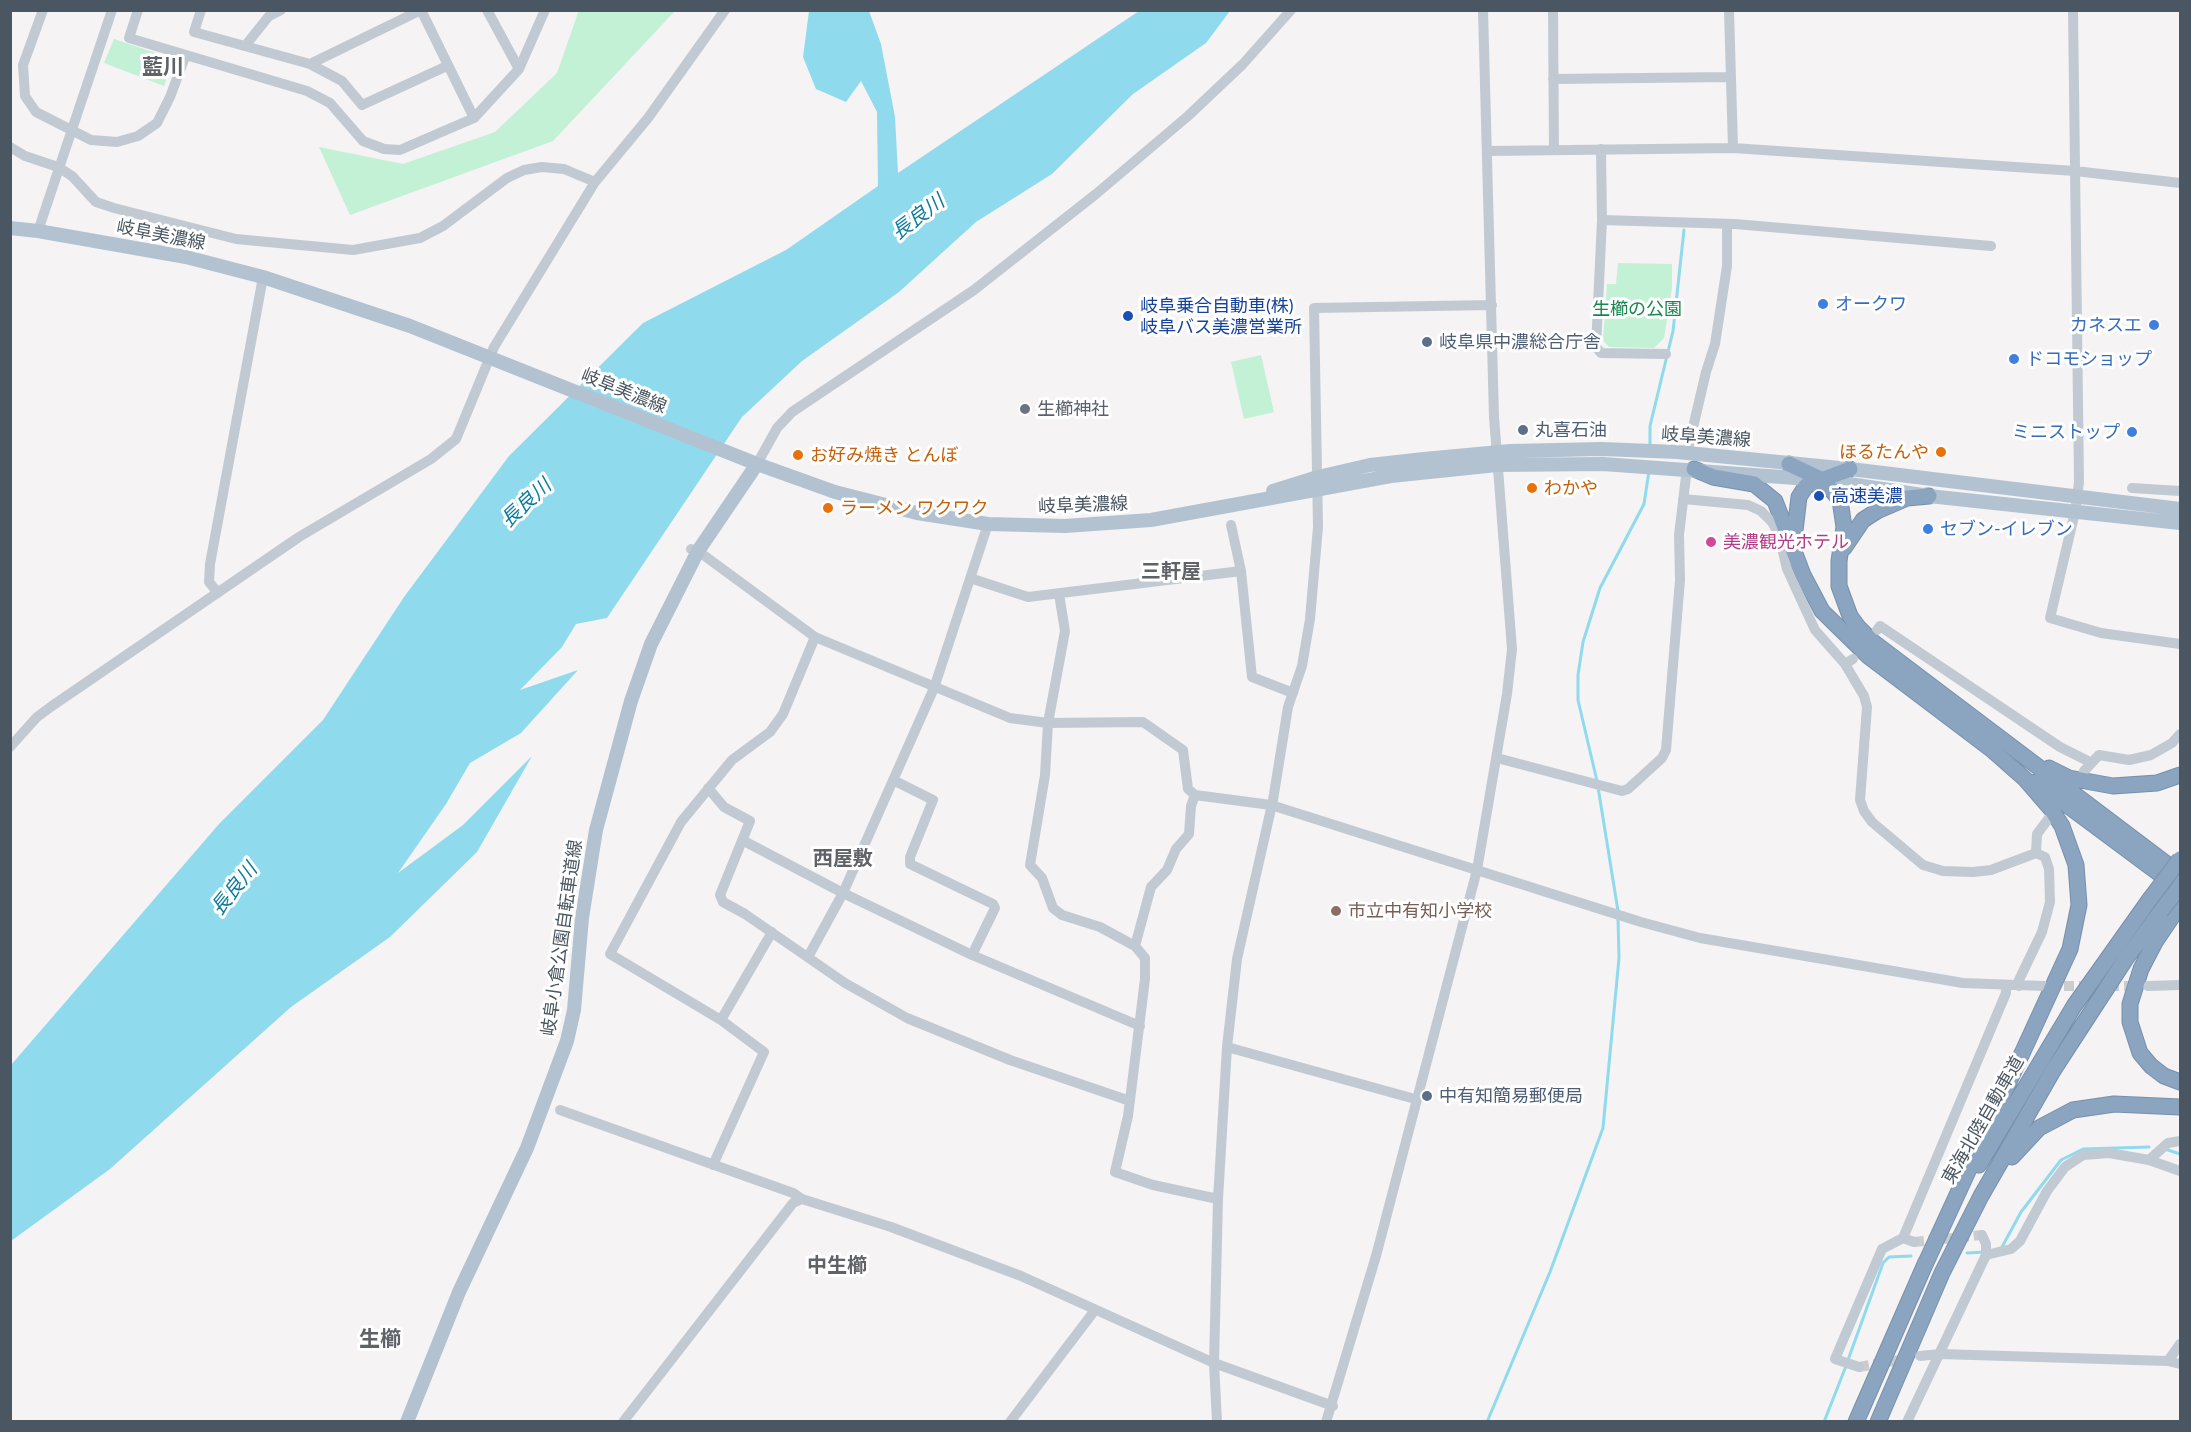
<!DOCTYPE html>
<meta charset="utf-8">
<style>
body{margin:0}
#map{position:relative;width:2191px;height:1432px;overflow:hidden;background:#f5f3f3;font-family:Lato,sans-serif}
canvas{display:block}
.frame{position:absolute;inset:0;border:12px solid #4a5661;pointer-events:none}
</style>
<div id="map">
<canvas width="2191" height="1432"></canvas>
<div class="frame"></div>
</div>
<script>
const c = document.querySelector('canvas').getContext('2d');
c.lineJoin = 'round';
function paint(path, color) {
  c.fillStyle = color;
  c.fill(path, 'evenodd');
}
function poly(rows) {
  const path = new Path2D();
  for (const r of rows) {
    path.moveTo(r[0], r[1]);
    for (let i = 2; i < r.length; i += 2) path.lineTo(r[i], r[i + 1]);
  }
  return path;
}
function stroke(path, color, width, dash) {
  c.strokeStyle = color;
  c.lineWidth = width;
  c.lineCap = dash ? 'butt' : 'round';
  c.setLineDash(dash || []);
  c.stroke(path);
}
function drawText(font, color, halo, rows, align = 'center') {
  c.font = font + ' Lato,"Noto Sans JP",sans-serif';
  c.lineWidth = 6;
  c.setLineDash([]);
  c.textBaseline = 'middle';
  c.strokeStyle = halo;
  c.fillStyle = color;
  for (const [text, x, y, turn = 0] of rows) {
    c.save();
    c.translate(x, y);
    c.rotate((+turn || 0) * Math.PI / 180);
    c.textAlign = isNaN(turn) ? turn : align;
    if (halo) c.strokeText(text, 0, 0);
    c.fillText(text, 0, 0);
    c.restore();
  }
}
paint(poly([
 [579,10,675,11,553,141,350,215,319,147,403,164,495,132,557,73],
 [114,39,168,57,172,65,164,86,104,63],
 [1618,263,1672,264,1672,288,1664,338,1654,348,1609,347,1603,340,1607,284,1616,284],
 [1261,355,1274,412,1244,419,1231,362]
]), '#c3f1d5');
paint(poly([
 [809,11,869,11,881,44,895,117,898,173,1139,11,1230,11,1206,43,1133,94,1052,174,976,222,899,292,802,361,742,417,607,618,576,624,562,647,520,690,578,670,521,733,470,763,446,804,398,873,463,825,532,756,477,852,390,937,291,1007,110,1169,11,1241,11,1065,219,824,323,720,404,597,509,456,643,323,786,250,878,186,877,112,861,81,846,102,816,89,803,57]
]), '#90daee');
stroke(poly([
 [1650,447,1650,426,1673,331,1684,230],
 [1597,781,1578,700,1578,675,1583,642,1600,588,1644,504,1649,471],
 [1598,787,1618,911],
 [2165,1149,2180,1154],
 [2002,1247,2021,1212,2061,1160,2083,1149,2149,1147],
 [1967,1253,1985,1252],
 [1848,1360,1883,1263,1889,1257,1911,1256],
 [1487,1422,1550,1272,1603,1128,1619,958,1618,918],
 [1824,1422,1846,1366]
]), '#90daee', 3);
stroke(poly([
 [2049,986,2141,986],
 [1914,1242,1982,1235],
 [1859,1367,1911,1358]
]), '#caccce', 10, [10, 5]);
const highway = poly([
 [1789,464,1823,480,1840,500,1844,527,1839,561,1839,586,1850,616,1858,627,1873,642,2180,874],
 [1694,469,1713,477,1754,484,1775,501,1803,575,1822,611,1868,656,1991,749,2025,779,2051,809,2062,826,2076,865,2079,905,2070,949,1923,1269],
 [1794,539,1799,497,1806,486,1850,469],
 [1844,548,1863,520,1877,511,1907,498,1929,496],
 [2049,768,2069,778,2113,786,2157,783,2180,775],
 [2036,782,2176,886],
 [2180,905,2155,942,2141,969,2130,1004,2130,1022,2140,1053,2151,1066,2164,1076,2180,1082],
 [2012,1157,2039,1128,2073,1110,2114,1104,2180,1107],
 [1979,1165,2074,1006,2150,899],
 [1856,1422,1926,1262],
 [1878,1422,1942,1273,1981,1196,2054,1069,2125,960,2161,911]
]);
stroke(highway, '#7690ad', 17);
stroke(poly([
 [43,10,23,65,25,96,36,112,91,140,117,142,138,136,157,123,170,97,185,57],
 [138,10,129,38,307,91,330,103,363,141,384,149,400,150,474,118,519,69,545,10],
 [201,10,194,32,310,64,342,81,362,105,447,66],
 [421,10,474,118],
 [487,10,519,69],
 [1553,10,1554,150],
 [1729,10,1733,148],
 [2073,10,2079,482,2075,512,2050,618,2101,633,2180,644],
 [245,46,269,16,281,10],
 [310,64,421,10],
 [1553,79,1731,77],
 [10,147,25,156,58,167,72,176,96,202,114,208,236,239,353,250,420,238,443,226,507,178,524,170,542,167,564,169,595,182],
 [1601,149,1602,220,1596,347,1601,353,1666,354],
 [1488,151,1733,148,2075,171,2180,183],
 [1602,220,1735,224,1991,246],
 [38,231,112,10],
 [1687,453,1706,372,1715,344,1727,266,1727,224],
 [757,464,777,428,792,412,974,290,1096,194,1188,116,1243,64,1291,10],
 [2132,488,2180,491],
 [1683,499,1748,505,1761,511,1772,522,1779,535,1787,569,1815,630,1845,664,1853,659],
 [1231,525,1241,571,1252,677,1293,693],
 [691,549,698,551,815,637,1010,718,1048,723,1143,722,1183,750,1188,789,1195,795,1271,805,1641,922,1700,938,1963,983,2044,986],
 [970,578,1028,597,1241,571],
 [218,593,209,582,210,564,263,277],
 [1059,594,1065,631,1048,723,1045,775,1030,865,1042,878,1053,908,1062,915,1100,927,1135,946,1145,958,1145,979,1128,1116,1115,1172,1153,1185,1218,1199],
 [1877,630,1880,626,2060,747,2090,762],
 [1845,664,1864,696,1867,707,1860,800,1864,811,1872,822,1923,865,1943,871,1973,872,1991,870,2036,853,2045,857,2049,869,2050,902,2042,932,2019,980,2019,986],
 [10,747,37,717,52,706,299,537,431,459,456,439,494,347,595,182,648,118,725,10],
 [1497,758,1622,791,1628,789,1662,758,1666,750,1680,580,1679,535,1687,468],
 [2084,771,2099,755,2129,760,2151,755,2172,743,2180,734],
 [893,780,933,800,910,857,910,864,993,904,995,908,972,955],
 [708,788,724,807,750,821,720,895,723,902,745,914,845,983,907,1018,1010,1060,1130,1101],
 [742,840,843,893,972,955,1140,1026],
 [2036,853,2037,834,2049,818],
 [1135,946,1151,887,1167,870,1176,849,1189,834,1191,806,1195,795],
 [808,957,843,893,934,688,988,524],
 [2148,986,2180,985],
 [721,1020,772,932],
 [1227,1047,1415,1099],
 [560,1110,793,1193,802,1199,891,1227,1021,1276,1214,1363,1333,1406],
 [2149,1160,2168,1143,2180,1141],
 [713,1165,764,1052,721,1020,610,954,681,822,732,760,770,732,783,714,815,637],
 [1903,1238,1914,1242],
 [1986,1255,2011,1249,2020,1241,2047,1191,2065,1167,2083,1155,2109,1153,2149,1160,2180,1171],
 [1920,1356,1940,1354,2168,1361,2180,1364],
 [2168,1361,2180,1344],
 [1859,1367,1835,1359,1882,1249,1903,1238,2006,993,2006,986],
 [623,1422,793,1203,802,1199],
 [1010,1422,1095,1310],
 [1217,1422,1214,1363,1218,1199,1227,1047,1237,959,1273,800,1288,707,1302,666,1310,619,1318,527,1314,308,1492,305],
 [1326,1422,1376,1256,1477,870,1507,694,1512,649,1494,417,1483,10],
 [1907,1422,1986,1255,1986,1244,1982,1235]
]), '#c1cad2', 10);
stroke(poly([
 [10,228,38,231,186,257,263,277,410,326,757,464,835,492,917,513,988,524,1065,526,1151,520,1391,476,1497,465,1603,464,1823,480,1929,496,2180,523],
 [1273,491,1318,477,1370,465,1424,459,1510,451,1602,449,1677,452,1850,469,2180,509],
 [407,1422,459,1292,527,1148,567,1041,574,1010,582,918,596,830,631,701,651,644,698,551,757,464]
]), '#b3c2d1', 14);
stroke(highway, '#8ba5c1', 15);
const highwayBridge = poly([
 [2150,899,2180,859],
 [2161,911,2180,886]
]);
stroke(highwayBridge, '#7690ad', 17, []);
stroke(highwayBridge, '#8ba5c1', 15);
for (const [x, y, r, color] of [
 [1823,304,6,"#3f7fe0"],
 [1128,316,6,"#1a4fb4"],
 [2154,325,6,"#3f7fe0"],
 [1427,342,6,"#5c6f8a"],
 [2014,359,6,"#3f7fe0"],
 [1025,409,6,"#6b7280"],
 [1523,430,6,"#5c6f8a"],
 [2132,432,6,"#3f7fe0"],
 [1941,452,6,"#e8710a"],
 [798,455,6,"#e8710a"],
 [1532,488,6,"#e8710a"],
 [1819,496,6,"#1a4fb4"],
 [828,508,6,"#e8710a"],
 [1928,529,6,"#3f7fe0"],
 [1711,542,6,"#d1479c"],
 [1336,911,6,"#8d6e63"],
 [1427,1096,6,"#5c6f8a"]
]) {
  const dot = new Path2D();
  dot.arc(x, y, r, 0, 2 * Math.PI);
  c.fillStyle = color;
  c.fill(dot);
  stroke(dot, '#fff', 2);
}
drawText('18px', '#4a5661', '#fff', [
 ["岐阜美濃線",161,235,11],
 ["岐阜美濃線",624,391,22],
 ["岐阜美濃線",1706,437,4],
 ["岐阜美濃線",1083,505,-2],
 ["岐阜小倉公園自転車道線",562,938,-82],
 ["東海北陸自動車道",1983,1120,-60]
]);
drawText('18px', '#366cbe', '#fff', [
 ["オークワ",1835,304],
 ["カネスエ",2142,325,"right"],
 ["ドコモショップ",2026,359],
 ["ミニストップ",2120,432,"right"],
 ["セブン-イレブン",1940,529]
], 'left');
drawText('18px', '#164399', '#fff', [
 ["岐阜乗合自動車(株)",1140,306],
 ["岐阜バス美濃営業所",1140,327],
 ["高速美濃",1831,496]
], 'left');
drawText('18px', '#17864f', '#fff', [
 ["生櫛の公園",1637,309]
]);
drawText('18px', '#4e5e75', '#fff', [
 ["岐阜県中濃総合庁舎",1439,342],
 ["丸喜石油",1535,430],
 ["中有知簡易郵便局",1439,1096]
], 'left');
drawText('18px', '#5b616d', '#fff', [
 ["生櫛神社",1037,409]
], 'left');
drawText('18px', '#c56008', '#fff', [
 ["ほるたんや",1929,452,"right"],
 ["お好み焼き とんぼ",810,455],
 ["わかや",1544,488],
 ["ラーメン ワクワク",840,508]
], 'left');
drawText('18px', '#b23c85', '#fff', [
 ["美濃観光ホテル",1723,542]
], 'left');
drawText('18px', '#785e54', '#fff', [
 ["市立中有知小学校",1348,911]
], 'left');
drawText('italic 20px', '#0c7c9b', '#fff', [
 ["長良川",918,217,-37],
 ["長良川",526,503,-43],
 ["長良川",234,889,-51]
]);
drawText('bold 20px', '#5f6368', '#fff', [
 ["三軒屋",1171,572],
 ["西屋敷",843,859],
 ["中生櫛",837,1266]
]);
drawText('bold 21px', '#5f6368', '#fff', [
 ["藍川",163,67],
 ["生櫛",380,1339]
]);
</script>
